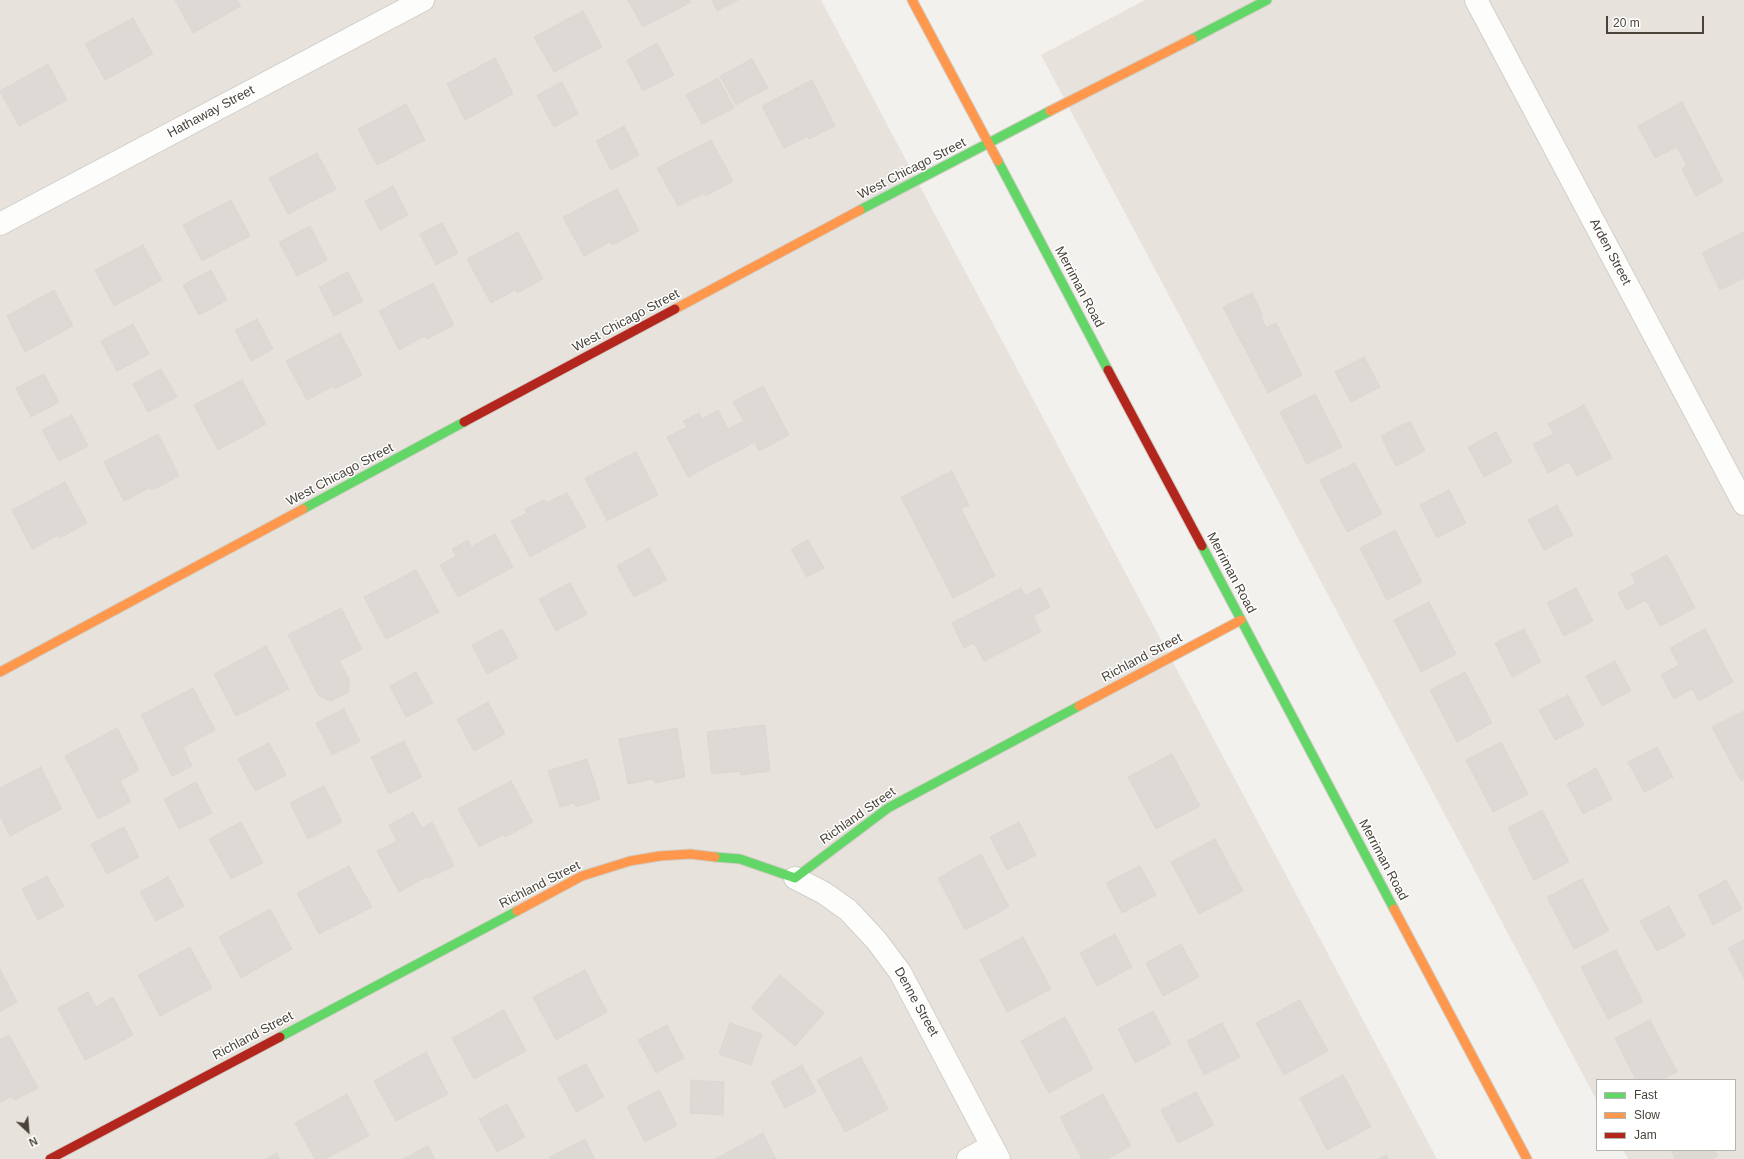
<!DOCTYPE html>
<style>
body{margin:0}
#map{position:relative;width:1744px;height:1159px;overflow:hidden;background:#f3f1ee;font-family:Helvetica,sans-serif}
canvas{display:block}
.legend{position:absolute;left:1596px;top:1079px;width:140px;height:72px;box-sizing:border-box;background:#fff;border:1px solid #b6b4b0;margin:0;padding:5px 7px;list-style:none;font-size:12px;color:#494339}
.legend li{display:flex;align-items:center;gap:8px;height:20px}
.legend b{width:20px;border:1px solid #b6b4b0}
.north{position:absolute;left:8px;top:1111px;width:40px;height:40px;-webkit-text-stroke:3px #fff;paint-order:stroke;rotate:154deg;font-size:11px;font-weight:700;line-height:16px;text-align:center;color:#494339}
.north::after{content:'';display:block;margin:auto;width:14px;height:18px;background:#494339;clip-path:polygon(50% 0,100% 100%,50% 72%,0 100%)}
.scale{position:absolute;left:1606px;top:16px;width:98px;height:18px;box-sizing:border-box;border:2px solid #494339;border-top:0;padding-left:5px;font-size:12px;line-height:14px;white-space:nowrap;color:#494339;-webkit-text-stroke:3px #fff;paint-order:stroke}
</style>
<div id="map">
<canvas width="1744" height="1159"></canvas>
<ul class="legend">
<li><b style="height:5px;background:#63d668"></b>Fast</li>
<li><b style="height:5px;background:#ff974d"></b>Slow</li>
<li><b style="height:5px;background:#b3261e"></b>Jam</li>
</ul>
<div class="north">N</div>
<div class="scale">20 m</div>
</div>
<script>
const c = document.querySelector('canvas').getContext('2d');
c.lineJoin = 'round';
function paint(path, color) {
  c.fillStyle = color;
  c.fill(path, 'evenodd');
}
function poly(rows) {
  const path = new Path2D();
  for (const r of rows) {
    path.moveTo(r[0], r[1]);
    for (let i = 2; i < r.length; i += 2) path.lineTo(r[i], r[i + 1]);
  }
  return path;
}
function stroke(path, color, width, dash) {
  c.strokeStyle = color;
  c.lineWidth = width;
  c.lineCap = dash ? 'butt' : 'round';
  c.setLineDash(dash || []);
  c.stroke(path);
}
function drawText(font, color, halo, rows, align = 'center') {
  c.font = font + ' Helvetica,sans-serif';
  c.lineWidth = 3;
  c.setLineDash([]);
  c.textBaseline = 'middle';
  c.strokeStyle = halo;
  c.fillStyle = color;
  for (const [text, x, y, turn = 0] of rows) {
    c.save();
    c.translate(x, y);
    c.rotate((+turn || 0) * Math.PI / 180);
    c.textAlign = isNaN(turn) ? turn : align;
    if (halo) c.strokeText(text, 0, 0);
    c.fillText(text, 0, 0);
    c.restore();
  }
}
paint(poly([
 [0,0,821,0,1437,1159,0,1159],
 [1145,0,1744,0,1744,1159,1628,1159,1623,1150,1735,1150,1735,1080,1597,1080,1597,1101,1041,55]
]), '#e7e3dc');
const building = poly([
 [175,0,237,0,241,6,193,33,175,0],
 [628,0,689,0,691,2,643,27,628,0],
 [712,0,738,0,717,11,712,0],
 [583,11,602,47,554,72,534,37,583,11],
 [133,18,153,54,105,80,85,44,133,18],
 [657,43,674,75,643,91,627,60,657,43],
 [495,58,513,94,465,120,447,84,495,58],
 [752,59,768,88,736,105,720,76,752,59],
 [48,64,67,100,19,126,0,91,48,64],
 [718,78,734,108,702,124,686,95,718,78],
 [812,80,835,126,809,139,808,136,784,148,762,106,812,80],
 [562,82,578,114,554,127,537,95,562,82],
 [1682,102,1723,181,1696,196,1682,169,1687,166,1677,147,1655,158,1638,126,1682,102],
 [406,104,425,140,377,165,358,129,406,104],
 [624,126,639,155,611,170,596,141,624,126],
 [711,140,733,181,706,196,704,193,678,206,657,168,711,140],
 [317,153,336,189,288,214,269,178,317,153],
 [393,186,408,215,380,230,365,201,393,186],
 [617,189,639,231,612,245,610,242,584,256,563,217,617,189],
 [231,200,250,236,202,261,183,225,231,200],
 [442,223,458,253,436,265,420,234,442,223],
 [310,226,327,260,297,276,279,242,310,226],
 [518,232,543,279,517,293,515,290,491,303,467,259,518,232],
 [1744,232,1744,278,1720,290,1702,253,1744,232],
 [143,245,162,280,114,306,95,270,143,245],
 [211,270,227,300,199,315,183,285,211,270],
 [348,272,363,301,334,316,319,287,348,272],
 [433,283,454,325,427,339,425,336,399,350,379,311,433,283],
 [54,290,73,326,25,352,7,316,54,290],
 [1252,293,1263,316,1261,317,1266,328,1276,323,1302,375,1268,393,1223,307,1252,293],
 [257,319,273,349,251,361,235,330,257,319],
 [133,324,149,354,117,371,101,341,133,324],
 [340,333,362,375,335,389,333,386,307,400,286,361,340,333],
 [1364,357,1380,387,1351,402,1335,372,1364,357],
 [161,369,177,397,148,412,133,384,161,369],
 [44,374,59,402,31,417,16,388,44,374],
 [242,380,266,424,218,450,194,405,242,380],
 [763,386,789,435,759,451,755,442,688,477,667,437,687,427,683,421,699,413,702,419,718,410,728,429,744,421,733,402,763,386],
 [1315,394,1342,447,1307,464,1280,412,1315,394],
 [1584,405,1612,458,1577,476,1569,462,1548,473,1533,444,1554,434,1548,424,1584,405],
 [72,415,88,446,59,461,42,430,72,415],
 [1410,421,1425,451,1396,466,1381,436,1410,421],
 [1496,432,1512,462,1484,477,1468,447,1496,432],
 [158,434,179,476,152,490,151,487,124,501,104,462,158,434],
 [636,452,658,495,607,521,585,478,636,452],
 [1355,463,1382,514,1347,532,1320,480,1355,463],
 [952,471,969,505,961,509,995,576,953,598,901,497,952,471],
 [65,482,87,523,60,538,59,535,32,549,12,510,65,482],
 [1449,490,1466,523,1437,538,1420,505,1449,490],
 [567,493,586,527,530,557,511,521,527,513,525,509,544,500,546,503,567,493],
 [1557,505,1573,535,1544,550,1528,520,1557,505],
 [1395,530,1422,582,1387,600,1360,548,1395,530],
 [495,534,513,567,458,597,440,565,456,556,452,549,468,540,471,547,495,534],
 [808,540,824,568,807,577,791,549,808,540],
 [649,548,667,580,634,597,617,566,649,548],
 [1667,555,1695,608,1660,626,1646,600,1627,610,1618,593,1636,583,1631,574,1667,555],
 [416,570,439,612,386,639,364,597,416,570],
 [570,583,587,614,556,631,539,599,570,583],
 [1021,588,1025,596,1040,588,1050,607,1033,616,1041,632,984,661,974,643,964,648,952,623,1021,588],
 [1576,588,1593,621,1564,636,1547,603,1576,588],
 [1429,602,1456,654,1421,672,1394,620,1429,602],
 [341,608,362,649,339,661,349,679,349,692,331,701,318,695,288,635,341,608],
 [502,629,518,658,487,674,472,645,502,629],
 [1524,629,1541,662,1512,677,1495,643,1524,629],
 [1705,629,1733,682,1699,701,1692,689,1674,699,1661,675,1679,665,1670,648,1705,629],
 [266,646,289,689,236,716,214,674,266,646],
 [1615,661,1631,691,1602,706,1586,676,1615,661],
 [416,672,433,703,406,717,390,686,416,672],
 [1465,672,1492,723,1457,742,1430,690,1465,672],
 [193,688,215,730,183,747,192,766,172,776,141,715,193,688],
 [1568,695,1584,725,1555,740,1539,710,1568,695],
 [488,702,505,734,474,751,457,719,488,702],
 [344,709,360,741,332,755,316,723,344,709],
 [1744,711,1744,779,1741,781,1712,727,1744,711],
 [765,725,770,771,741,775,741,771,712,774,707,732,765,725],
 [117,728,139,770,120,781,131,802,98,819,65,756,117,728],
 [677,728,685,777,654,783,654,779,628,784,619,739,677,728],
 [404,741,422,777,389,794,371,757,404,741],
 [1501,742,1528,794,1493,812,1466,760,1501,742],
 [269,743,286,775,255,791,238,759,269,743],
 [1657,747,1673,777,1644,792,1628,762,1657,747],
 [1172,754,1200,806,1156,829,1128,777,1172,754],
 [587,759,600,799,576,807,574,803,560,807,548,771,587,759],
 [41,767,62,809,10,836,0,816,0,788,41,767],
 [1596,768,1612,799,1583,814,1567,784,1596,768],
 [511,781,533,822,505,837,504,834,479,847,458,809,511,781],
 [196,782,212,813,179,829,164,799,196,782],
 [324,786,342,822,308,839,290,803,324,786],
 [1542,810,1569,862,1534,880,1508,828,1542,810],
 [413,812,422,828,432,822,454,866,429,878,428,876,399,892,377,851,397,841,389,825,413,812],
 [241,822,263,863,231,879,209,839,241,822],
 [1019,822,1036,855,1007,870,990,837,1019,822],
 [124,827,139,857,107,874,91,844,124,827],
 [1215,839,1243,891,1199,914,1171,862,1215,839],
 [981,854,1009,907,965,930,938,878,981,854],
 [349,866,372,907,319,934,297,893,349,866],
 [1140,866,1156,895,1122,913,1106,883,1140,866],
 [47,876,64,906,38,920,22,889,47,876],
 [168,877,184,906,156,921,140,892,168,877],
 [1582,879,1609,931,1574,949,1547,897,1582,879],
 [1726,880,1742,909,1713,925,1698,895,1726,880],
 [1669,906,1685,936,1657,951,1640,921,1669,906],
 [270,909,292,949,241,978,219,937,270,909],
 [1115,934,1132,967,1097,986,1080,953,1115,934],
 [1023,937,1051,989,1007,1012,980,960,1023,937],
 [1744,940,1744,978,1728,948,1744,940],
 [1181,944,1199,977,1163,996,1146,963,1181,944],
 [190,947,212,988,160,1016,138,975,190,947],
 [1616,950,1643,1002,1608,1019,1581,967,1616,950],
 [0,969,17,1002,0,1012,0,969],
 [585,970,607,1012,556,1040,533,997,585,970],
 [780,975,824,1013,795,1046,751,1008,780,975],
 [88,992,96,1007,113,997,133,1035,85,1060,58,1008,88,992],
 [1300,1000,1328,1051,1284,1075,1256,1023,1300,1000],
 [504,1010,526,1051,474,1079,452,1038,504,1010],
 [1153,1011,1171,1044,1135,1063,1118,1029,1153,1011],
 [1065,1017,1093,1069,1049,1093,1021,1041,1065,1017],
 [1650,1020,1677,1072,1661,1080,1636,1080,1615,1038,1650,1020],
 [730,1023,762,1034,751,1065,719,1054,730,1023],
 [1222,1023,1240,1057,1204,1075,1187,1041,1222,1023],
 [667,1025,684,1058,656,1073,638,1040,667,1025],
 [9,1035,38,1088,14,1100,12,1096,0,1103,0,1039,9,1035],
 [426,1052,448,1094,396,1121,374,1081,426,1052],
 [861,1057,888,1109,845,1132,817,1080,861,1057],
 [586,1064,604,1097,576,1112,558,1078,586,1064],
 [802,1065,816,1092,785,1108,771,1082,802,1065],
 [1343,1075,1371,1127,1327,1150,1300,1098,1343,1075],
 [691,1080,724,1082,723,1115,690,1113,691,1080],
 [659,1090,677,1125,645,1142,627,1107,659,1090],
 [1196,1092,1214,1125,1178,1143,1161,1110,1196,1092],
 [347,1094,369,1136,325,1159,315,1159,295,1123,347,1094],
 [1103,1094,1131,1146,1107,1159,1082,1159,1060,1117,1103,1094],
 [507,1104,525,1137,497,1152,479,1119,507,1104],
 [763,1133,776,1159,715,1159,763,1133],
 [585,1139,595,1159,551,1159,550,1157,585,1139],
 [428,1146,435,1159,403,1159,428,1146],
 [1671,1150,1715,1150,1718,1156,1712,1159,1675,1159,1671,1150],
 [277,1153,280,1159,265,1159,277,1153],
 [1386,1155,1388,1159,1378,1159,1386,1155]
]);
paint(building, '#dddad6');
stroke(building, '#dbd8d4', 1);
const street = poly([
 [1476,0,1744,504],
 [0,224,423,0],
 [795,878,824,893,848,910,876,940,900,972,999,1159],
 [968,1159,992,1146]
]);
const fast = poly([
 [1192,39,1267,0],
 [998,161,1108,370],
 [860,210,1050,111],
 [303,509,464,422],
 [1202,546,1394,909],
 [715,857,740,859,795,878,888,808,1079,706],
 [280,1037,517,911]
]);
const slow = poly([
 [912,0,998,161],
 [1050,111,1192,39],
 [675,309,860,210],
 [0,672,303,509],
 [1079,706,1241,620],
 [1394,909,1527,1159],
 [517,911,582,876,630,861,660,856,690,854,715,857]
]);
const jam = poly([
 [1108,370,1202,546],
 [464,422,675,309],
 [50,1159,280,1037]
]);
stroke(street, '#d1cfcb', 24);
stroke(fast, '#d2cec5', 11);
stroke(slow, '#d2cec5', 11);
stroke(jam, '#d2cec5', 11);
stroke(street, '#fdfdfc', 22);
stroke(fast, '#63d668', 9);
stroke(slow, '#ff974d', 9);
stroke(jam, '#b3261e', 9);
drawText('13px', '#494339', '#fff', [
 ["Hathaway Street",211,112,-28],
 ["West Chicago Street",912,169,-27],
 ["Arden Street",1610,252,62],
 ["Merriman Road",1079,287,62],
 ["West Chicago Street",626,321,-28],
 ["West Chicago Street",340,475,-28],
 ["Merriman Road",1231,573,62],
 ["Richland Street",1142,658,-28],
 ["Richland Street",858,816,-35],
 ["Merriman Road",1383,860,62],
 ["Richland Street",540,885,-27],
 ["Denne Street",916,1002,61],
 ["Richland Street",253,1036,-28]
]);
</script>
